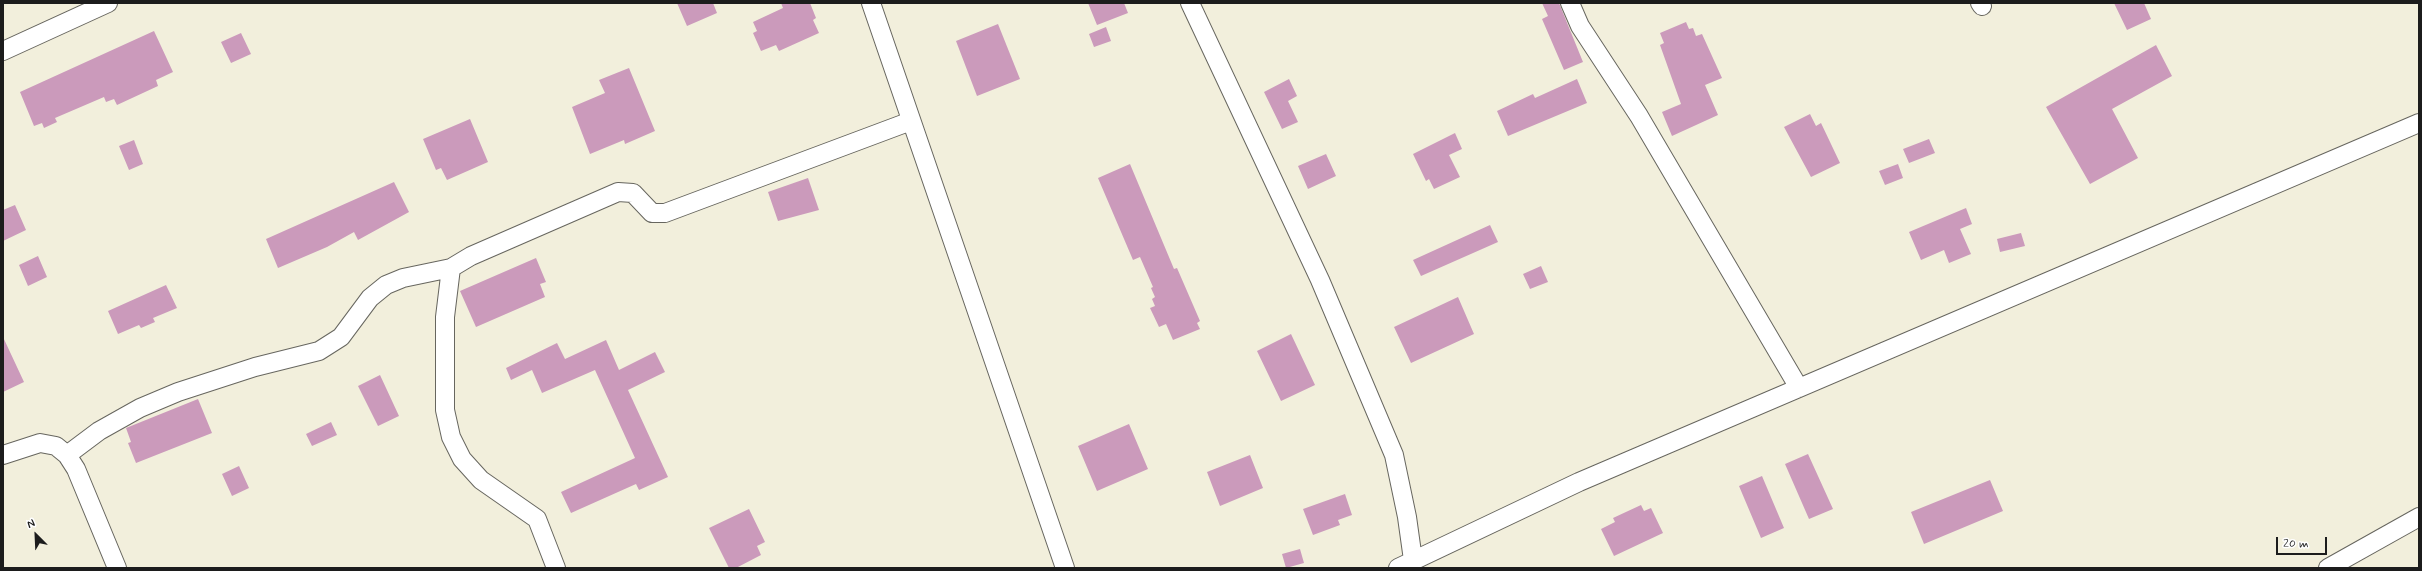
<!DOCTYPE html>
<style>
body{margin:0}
#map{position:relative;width:2422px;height:571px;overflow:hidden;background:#f2efdc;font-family:Mynerve,sans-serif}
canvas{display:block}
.frame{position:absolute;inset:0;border:4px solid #1c1c1c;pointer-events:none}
.north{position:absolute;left:16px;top:515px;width:40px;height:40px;-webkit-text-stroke:3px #fff;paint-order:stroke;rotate:336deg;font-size:11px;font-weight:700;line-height:16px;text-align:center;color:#1c1c1c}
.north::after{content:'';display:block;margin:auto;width:14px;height:18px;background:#1c1c1c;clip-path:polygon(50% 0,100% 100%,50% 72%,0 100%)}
.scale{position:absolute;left:2276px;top:537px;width:51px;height:18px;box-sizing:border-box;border:2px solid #1c1c1c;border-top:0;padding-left:5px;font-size:12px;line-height:14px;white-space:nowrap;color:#1c1c1c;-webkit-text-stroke:3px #fff;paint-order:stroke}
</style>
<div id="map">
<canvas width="2422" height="571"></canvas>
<div class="frame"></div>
<div class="north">N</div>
<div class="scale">20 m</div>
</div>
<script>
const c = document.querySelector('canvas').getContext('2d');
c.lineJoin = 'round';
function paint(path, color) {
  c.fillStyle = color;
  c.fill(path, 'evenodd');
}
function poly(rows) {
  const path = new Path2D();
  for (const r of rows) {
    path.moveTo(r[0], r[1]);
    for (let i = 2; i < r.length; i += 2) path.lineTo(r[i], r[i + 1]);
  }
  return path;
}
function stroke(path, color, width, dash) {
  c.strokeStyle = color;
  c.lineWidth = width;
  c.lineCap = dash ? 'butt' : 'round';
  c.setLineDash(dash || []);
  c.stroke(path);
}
paint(poly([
 [677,3,713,3,717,13,687,26],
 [781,3,810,3,816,18,813,20,819,33,779,51,776,45,761,51,753,33,757,31,753,22,783,8],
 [1088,3,1124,3,1128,13,1097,25],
 [1542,3,1559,3,1583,62,1564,70,1542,19,1548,16],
 [2114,3,2144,3,2151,19,2127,30],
 [1686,22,1689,29,1693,28,1696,36,1702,34,1722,78,1705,85,1718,115,1672,136,1662,112,1681,104,1660,45,1664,43,1660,33],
 [998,24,1020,79,977,96,956,41],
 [1106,27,1111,41,1094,47,1089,34],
 [154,31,173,72,156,80,158,86,117,105,114,99,106,102,104,97,55,118,57,122,44,128,42,123,34,126,20,92],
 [241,33,251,54,231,63,221,42],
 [2156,45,2172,76,2112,109,2138,158,2090,184,2046,107],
 [629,68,655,131,625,144,624,140,590,154,572,107,605,93,599,80],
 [1289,79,1297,96,1288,101,1298,122,1282,129,1264,92],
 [1577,79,1587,103,1508,136,1497,111,1533,94,1535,98],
 [1810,114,1816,126,1821,123,1840,163,1811,177,1784,127],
 [470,119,488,162,447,180,441,168,436,170,423,139],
 [1455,133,1462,149,1449,155,1460,177,1434,189,1429,179,1426,181,1413,154],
 [1929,139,1935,153,1909,163,1903,149],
 [134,140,143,164,129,170,119,146],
 [1326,154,1336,176,1308,189,1298,166],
 [1130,164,1174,269,1177,268,1200,321,1197,323,1200,329,1173,340,1166,324,1159,327,1150,308,1155,306,1152,299,1155,297,1151,288,1153,287,1140,257,1133,260,1098,178],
 [1898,164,1903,178,1885,185,1879,171],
 [808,178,819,210,778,221,768,192],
 [394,182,409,212,358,240,354,232,327,247,278,268,266,239],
 [15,205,26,230,3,241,3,210],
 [1966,208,1972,224,1960,229,1971,254,1949,263,1944,250,1921,260,1909,232],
 [1490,225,1498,242,1421,276,1413,260],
 [2021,233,2025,246,2000,252,1997,239],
 [38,256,47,277,28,286,19,265],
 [536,258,546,282,540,284,545,297,476,327,460,291],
 [1541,266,1548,282,1530,289,1523,274],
 [166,285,177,308,153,318,155,322,141,328,139,325,118,334,108,311],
 [1458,297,1474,334,1411,363,1394,327],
 [1291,334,1315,385,1281,401,1257,351],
 [3,337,24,382,3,392],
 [606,340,619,370,655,352,665,372,628,390,668,477,639,490,636,484,571,513,561,492,635,458,595,370,542,393,532,370,511,380,506,368,557,343,565,359],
 [380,375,399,416,378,426,358,386],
 [198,399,212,433,136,463,128,443,131,442,126,428],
 [331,422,337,435,312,446,306,434],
 [1129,424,1148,469,1097,491,1078,446],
 [1808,454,1833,509,1809,519,1785,464],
 [1250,455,1263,488,1220,506,1207,472],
 [239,466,249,488,232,496,222,474],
 [1762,476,1784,528,1761,538,1739,486],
 [1990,480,2003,511,1924,544,1911,512],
 [1345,494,1352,515,1338,520,1340,525,1313,535,1303,509],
 [1641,505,1644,511,1651,508,1663,533,1614,556,1601,529,1615,522,1613,518],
 [749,509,765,542,757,546,761,555,736,568,729,568,709,528],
 [1300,549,1304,563,1286,568,1282,554]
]), '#cb9abb');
const street = poly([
 [871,3,1065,568],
 [1190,3,1320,280,1394,455,1407,517,1413,560],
 [1570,3,1580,26,1639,116,1799,388],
 [1980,3,1982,6],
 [3,51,108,3],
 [451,268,445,317,445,410,451,437,462,459,481,480,537,519,556,568],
 [3,455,40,443,56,446,67,455,76,469,117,568],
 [67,455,99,431,140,408,178,392,255,367,319,351,341,337,370,298,386,285,403,278,451,268,471,256,618,192,633,193,652,213,665,213,911,121],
 [1398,568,1579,482,2419,123],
 [2328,568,2419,517]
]);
stroke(street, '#67665f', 20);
stroke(street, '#fff', 18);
</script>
